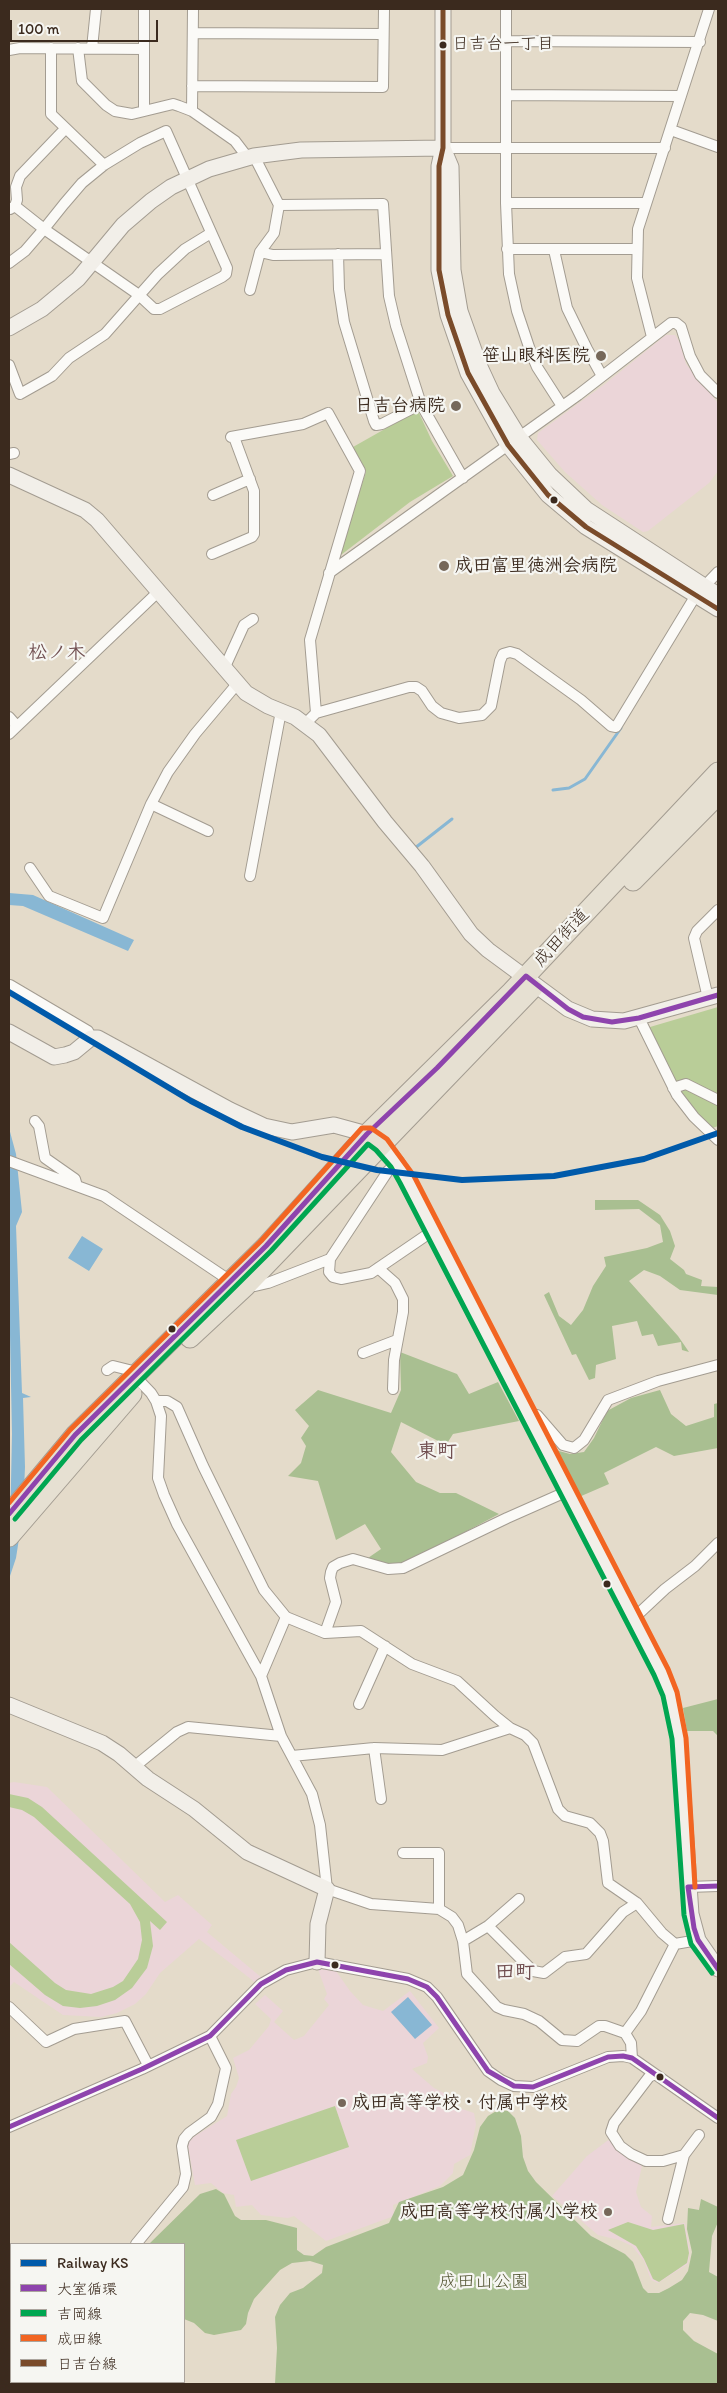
<!DOCTYPE html>
<meta charset="utf-8">
<style>
body{margin:0}
#map{position:relative;width:727px;height:2393px;overflow:hidden;background:#e4dbca;font-family:Itim,"Klee One",sans-serif}
canvas{display:block}
.frame{position:absolute;inset:0;border:10px solid #3b2a1e;pointer-events:none}
.legend{position:absolute;left:10px;top:2243px;width:175px;height:140px;box-sizing:border-box;background:#f6f6f2;border:1px solid #aba49d;margin:0;padding:6px 9px;list-style:none;font-size:15px;color:#3b2a1e}
.legend li{display:flex;align-items:center;gap:10px;height:25px}
.legend b{width:25px;border:1px solid #aba49d}
.scale{position:absolute;left:10px;top:20px;width:148px;height:22px;box-sizing:border-box;border:2px solid #3b2a1e;border-top:0;padding-left:6px;font-size:15px;line-height:18px;white-space:nowrap;color:#3b2a1e;-webkit-text-stroke:4px #f6f6f2;paint-order:stroke}
</style>
<div id="map">
<canvas width="727" height="2393"></canvas>
<div class="frame"></div>
<ul class="legend">
<li><b style="height:6px;background:#005aaa"></b>Railway KS</li>
<li><b style="height:6px;background:#8e44ad"></b>大室循環</li>
<li><b style="height:6px;background:#00a651"></b>吉岡線</li>
<li><b style="height:6px;background:#f26522"></b>成田線</li>
<li><b style="height:6px;background:#7a4b2a"></b>日吉台線</li>
</ul>
<div class="scale">100 m</div>
</div>
<script>
const c = document.querySelector('canvas').getContext('2d');
c.lineJoin = 'round';
function paint(path, color) {
  c.fillStyle = color;
  c.fill(path, 'evenodd');
}
function poly(rows) {
  const path = new Path2D();
  for (const r of rows) {
    path.moveTo(r[0], r[1]);
    for (let i = 2; i < r.length; i += 2) path.lineTo(r[i], r[i + 1]);
  }
  return path;
}
function stroke(path, color, width, dash) {
  c.strokeStyle = color;
  c.lineWidth = width;
  c.lineCap = dash ? 'butt' : 'round';
  c.setLineDash(dash || []);
  c.stroke(path);
}
function drawText(font, color, halo, rows, align = 'center') {
  c.font = font + ' Itim,"Klee One",sans-serif';
  c.lineWidth = 4.5;
  c.setLineDash([]);
  c.textBaseline = 'middle';
  c.strokeStyle = halo;
  c.fillStyle = color;
  for (const [text, x, y, turn = 0] of rows) {
    c.save();
    c.translate(x, y);
    c.rotate((+turn || 0) * Math.PI / 180);
    c.textAlign = isNaN(turn) ? turn : align;
    if (halo) c.strokeText(text, 0, 0);
    c.fillText(text, 0, 0);
    c.restore();
  }
}
paint(poly([
 [666,335,675,335,680,343,686,364,718,403,718,471,709,483,648,531,643,532,602,505,565,472,537,440,538,433,605,384],
 [14,1782,47,1787,165,1902,178,1895,212,1925,207,1932,262,1978,256,1983,199,1939,160,1973,146,1994,135,2004,117,2013,101,2017,63,2015,14,1982,9,1987,9,1783],
 [318,1969,336,1971,350,1991,363,2005,383,2011,410,1991,439,2028,423,2043,428,2057,427,2063,412,2069,434,2088,456,2099,456,2107,474,2113,476,2124,470,2155,454,2164,453,2173,440,2186,393,2205,394,2216,326,2241,294,2216,288,2218,261,2215,252,2205,236,2207,234,2195,223,2193,211,2183,195,2185,187,2141,227,2116,231,2094,236,2087,239,2078,233,2058,249,2050,269,2026,271,2019,255,2004,265,1995,283,2011,274,2022,294,2040,304,2036,329,2005,324,1999,327,1994],
 [612,2139,622,2152,642,2166,636,2192,641,2207,652,2216,651,2227,685,2223,690,2251,688,2264,658,2283,651,2280,644,2261,632,2246,619,2240,598,2235,552,2196,587,2156,607,2141]
]), '#ebd5d8');
paint(poly([
 [415,412,419,413,432,441,453,476,410,502,337,558,366,472,353,447],
 [718,1007,718,1126,710,1129,679,1093,649,1029,650,1027],
 [9,1794,28,1798,42,1807,167,1922,160,1930,150,1921,153,1946,147,1968,132,1988,115,2000,97,2006,80,2008,63,2006,45,1995,9,1964,9,1942,55,1983,66,1990,91,1994,113,1987,123,1981,138,1959,142,1940,140,1922,130,1904,34,1817,22,1810,9,1807],
 [335,2106,349,2147,251,2181,236,2140],
 [628,2222,653,2230,684,2224,689,2253,687,2263,659,2282,653,2279,644,2259,636,2246,608,2230]
]), '#b9cd98');
paint(poly([
 [595,1200,638,1200,660,1215,670,1231,675,1246,670,1259,684,1270,686,1274,702,1280,701,1286,718,1287,718,1295,680,1290,660,1276,644,1270,629,1281,678,1336,689,1352,682,1350,681,1342,658,1346,653,1334,642,1336,637,1321,612,1326,616,1359,596,1365,595,1378,589,1380,576,1354,572,1355,544,1295,549,1292,559,1316,571,1325,583,1310,593,1286,606,1266,604,1257,647,1248,663,1242,660,1225,639,1209,595,1210],
 [400,1352,457,1374,469,1394,498,1382,519,1421,453,1434,446,1445,401,1422,391,1452,416,1482,440,1493,456,1493,499,1514,401,1566,390,1565,368,1558,381,1549,365,1524,336,1540,318,1481,288,1476,301,1463,306,1446,301,1438,309,1426,295,1410,318,1390,391,1413,401,1390],
 [660,1390,671,1414,686,1426,714,1417,714,1404,718,1403,718,1448,674,1456,656,1447,604,1473,609,1484,579,1497,548,1442,559,1451,570,1454,584,1452,594,1438,607,1411,631,1398],
 [718,1699,718,1736,713,1731,687,1731,683,1708],
 [498,2110,508,2111,515,2118,521,2136,523,2157,528,2171,536,2182,591,2236,625,2254,633,2262,643,2288,648,2293,659,2293,669,2288,682,2280,688,2271,692,2252,687,2229,688,2208,699,2210,701,2199,718,2207,718,2222,712,2236,709,2272,718,2277,718,2321,703,2315,690,2313,683,2321,683,2330,694,2341,718,2354,718,2384,275,2384,277,2348,275,2317,280,2305,290,2293,303,2288,322,2273,323,2265,310,2261,292,2263,280,2270,254,2299,248,2313,246,2324,241,2330,214,2335,205,2333,194,2323,184,2319,184,2244,149,2244,200,2194,216,2189,224,2194,235,2216,241,2220,266,2220,297,2228,297,2250,304,2255,313,2256,326,2247,389,2223,399,2202,443,2187,463,2175,474,2150,480,2127,488,2116],
 [9,2348,11,2350,11,2382,122,2382,123,2384,9,2384]
]), '#a9bf91');
paint(poly([
 [9,893,33,895,134,940,128,951,23,906,9,905],
 [9,1128,16,1154,22,1212,16,1226,22,1393,31,1397,23,1398,25,1467,23,1513,16,1558,9,1579,12,1434,9,1285],
 [82,1236,103,1249,89,1271,68,1258],
 [408,1997,432,2025,415,2039,391,2012]
]), '#88b7d4');
stroke(poly([
 [553,790,569,788,585,779,621,728],
 [415,848,452,819]
]), '#88b7d4', 3);
const street = poly([
 [506,9,506,203,509,274,517,311,531,353,537,367,562,406],
 [193,33,383,34],
 [506,41,700,42],
 [51,48,51,114,104,165],
 [78,48,82,81,106,105,115,111,132,114,173,104,179,106,192,111,235,141,248,158],
 [92,48,96,9],
 [9,50,20,48,144,49],
 [192,86,383,87,384,9],
 [506,95,681,96],
 [144,111,144,9],
 [192,111,193,9],
 [671,130,718,147],
 [443,148,665,148],
 [506,203,646,203],
 [279,205,383,204,389,296,396,326,421,404,463,478],
 [10,209,15,206,17,200,16,187,20,176,65,129],
 [507,249,637,249],
 [554,250,567,308,587,349,602,376],
 [260,252,273,255,385,254],
 [338,254,339,289,344,322,374,421,376,425,382,424,421,404],
 [9,263,25,251,44,229,64,204,82,183,104,165,140,143,166,131,227,268,226,274,222,277,160,309,154,309,139,295,44,229,15,206],
 [250,290,260,252,274,233,279,205,254,156],
 [652,337,637,278,638,229,709,9],
 [9,365,20,394,52,376,69,358,105,334,158,274,185,249,211,233],
 [231,437,303,424,328,413,360,471,310,640,316,713],
 [9,454,14,453],
 [213,495,250,479],
 [212,554,252,537,254,534,254,491,234,437],
 [329,573,578,395,671,323,676,323,681,327,690,356,700,375,718,393],
 [224,669,244,625,253,619],
 [9,717,17,726],
 [306,723,316,713,409,687,416,687,422,691,432,706,441,713,459,718,482,715,491,706,500,661,503,654,510,652,517,654,581,700,611,726,616,727,696,595,718,572],
 [9,734,158,592],
 [151,804,208,831],
 [30,868,49,896,103,918,151,804,168,772,195,734,237,684],
 [250,876,281,711],
 [10,985,88,1031,91,1038],
 [708,998,694,938,697,931,718,910],
 [639,1018,677,1095,694,1117,718,1140],
 [673,1088,686,1084,718,1100],
 [35,1121,39,1126,45,1158,75,1179,77,1186],
 [9,1161,104,1196,226,1278,246,1286,255,1286,268,1283,330,1259],
 [397,1163,388,1171,330,1259,329,1272,333,1277,341,1279,371,1273,434,1230],
 [378,1268,395,1283,403,1299,403,1312,394,1360,393,1389],
 [363,1353,397,1340],
 [107,1370,113,1366,129,1370,151,1393,156,1401,161,1416,158,1478,164,1495,177,1524,261,1676,281,1736,312,1794,320,1825,327,1889,371,1904,439,1909,452,1917,458,1925,463,1941,467,1974,497,2007,504,2010,524,2014,539,2021,562,2040,577,2041,599,2026,605,2026,625,2033,631,2043,632,2058],
 [156,1401,167,1401,177,1407,203,1466,264,1590,286,1617,325,1633,361,1631,412,1664,457,1681,495,1716,510,1728,525,1735,533,1743,558,1809,565,1816,590,1823,600,1833,603,1841,608,1883,637,1903,662,1933,675,1944],
 [528,1414,537,1415,563,1445,574,1448,584,1440,608,1400,658,1381,718,1365],
 [634,1618,665,1589,695,1566,718,1543],
 [325,1633,336,1602,330,1578,331,1572,333,1567,340,1563,353,1559,388,1569,403,1568,507,1518,568,1491],
 [261,1676,286,1617],
 [359,1704,385,1646],
 [374,1748,381,1799],
 [292,1756,374,1748,442,1750,510,1728],
 [134,1767,177,1732,188,1727,281,1736],
 [403,1853,439,1853,439,1909],
 [688,1887,718,1886],
 [488,1926,533,1971,544,1973,565,1957,586,1954,623,1912,637,1903],
 [463,1941,488,1926,519,1899],
 [675,1944,698,1940],
 [9,2007,46,2042,74,2029,125,2021,148,2065],
 [625,2033,641,2011,675,1944],
 [655,2074,649,2077,614,2123,611,2132,620,2146,631,2154,646,2161,663,2161,684,2155,699,2135],
 [9,2127,142,2069,210,2036,261,1984,286,1970,317,1962,408,1979,427,1987,437,1997,488,2071,501,2080,514,2086,533,2087,608,2057,623,2056,632,2058,718,2118],
 [668,2219,684,2155],
 [136,2244,183,2187,186,2174,182,2146,184,2139,189,2133,211,2117,218,2104,226,2068,210,2036],
 [133,2382,134,2384]
]);
const secondary = poly([
 [443,9,443,148,439,166,439,270,448,315,468,373,508,445,548,495,586,527,718,609],
 [443,148,451,167,453,270,460,311,480,367,492,393,519,437,550,475,586,509,718,595],
 [9,328,42,309,78,279,123,225,151,201,171,187,209,169,254,156,301,150,443,148],
 [9,475,85,510,97,520,246,693,268,706,295,717,319,735,385,822,422,866,471,934,488,950,568,1009,592,1019,624,1021,718,995],
 [9,1032,54,1057,65,1055,74,1052,91,1038,98,1038,230,1110,264,1126,292,1132,334,1125,367,1134,381,1144,397,1163,661,1672,670,1694,679,1738,691,1914,698,1940,718,1969],
 [9,1705,102,1743,119,1754,148,1779,194,1809,247,1852,327,1889,318,1924,317,1962]
]);
const highway = poly([
 [633,881,718,795],
 [190,1338,246,1286,533,988],
 [9,1514,75,1435,266,1246,367,1134,511,992,718,772],
 [9,1537,132,1394]
]);
stroke(street, '#a39c91', 12);
stroke(secondary, '#a39c91', 17);
stroke(highway, '#a39c91', 21);
stroke(street, '#fbfaf7', 10);
stroke(secondary, '#f2efe9', 15);
stroke(highway, '#e6e0d2', 19);
stroke(poly([
 [9,1514,75,1435,266,1246,367,1134,437,1068,526,976,568,1009,583,1017,612,1022,639,1018,718,995],
 [718,1886,688,1887,694,1928,698,1940,718,1969],
 [9,2127,142,2069,210,2036,261,1984,286,1970,317,1962,408,1979,427,1987,437,1997,488,2071,514,2086,533,2087,608,2057,623,2056,632,2058,718,2118]
]), '#8e44ad', 5);
stroke(poly([
 [15,1519,81,1440,271,1251,368,1144,376,1150,391,1167,400,1183,654,1675,663,1696,672,1739,684,1915,691,1944,712,1973]
]), '#00a651', 5);
stroke(poly([
 [9,1503,70,1430,261,1241,362,1128,371,1128,387,1139,414,1176,668,1669,677,1692,686,1738,695,1887]
]), '#f26522', 5);
stroke(poly([
 [443,9,443,148,439,166,439,270,448,315,468,373,508,445,548,495,586,527,718,609]
]), '#7a4b2a', 5);
stroke(poly([
 [9,992,191,1101,242,1127,322,1157,377,1170,462,1180,554,1176,644,1159,718,1133]
]), '#005aaa', 6);
for (const [x, y, r, color] of [
 [443,45,4.5,"#3b2a1e"],
 [601,356,6,"#76685a"],
 [456,406,6,"#76685a"],
 [554,500,4.5,"#3b2a1e"],
 [444,566,6,"#76685a"],
 [172,1329,4.5,"#3b2a1e"],
 [607,1584,4.5,"#3b2a1e"],
 [335,1965,4.5,"#3b2a1e"],
 [660,2077,4.5,"#3b2a1e"],
 [342,2103,5,"#76685a"],
 [608,2212,5,"#76685a"]
]) {
  const dot = new Path2D();
  dot.arc(x, y, r, 0, 2 * Math.PI);
  c.fillStyle = color;
  c.fill(dot);
  stroke(dot, '#f6f6f2', 2);
}
drawText('17px', '#3b2a1e', '#f6f6f2', [
 ["日吉台一丁目",452,45]
], 'left');
drawText('bold 18px', '#3b2a1e', '#f6f6f2', [
 ["笹山眼科医院",590,356],
 ["日吉台病院",445,406],
 ["成田富里徳洲会病院",455,566,"left"],
 ["成田高等学校・付属中学校",352,2103,"left"],
 ["成田高等学校付属小学校",598,2212]
], 'right');
drawText('18px', '#3b2a1e', '#f6f6f2', [
 ["成田街道",562,938,-47]
]);
drawText('18px', '#565836', '#f6f6f2', [
 ["成田山公園",484,2282]
]);
drawText('bold 19px', '#714f51', '#f6f6f2', [
 ["松ノ木",57,653]
]);
drawText('bold 20px', '#714f51', '#f6f6f2', [
 ["東町",437,1452],
 ["田町",515,1973]
]);
</script>
